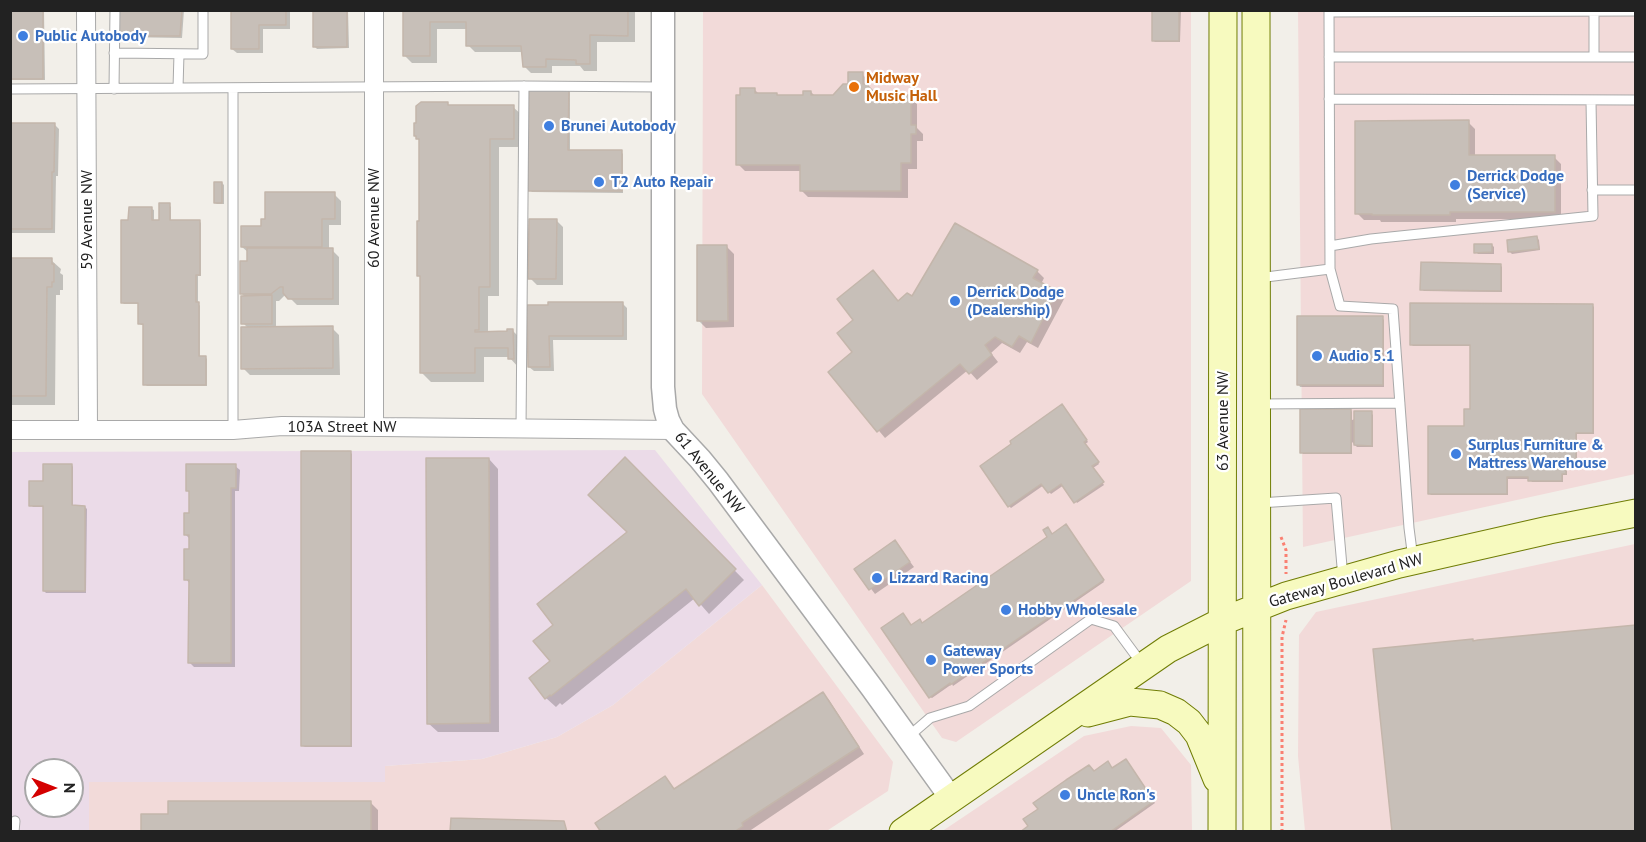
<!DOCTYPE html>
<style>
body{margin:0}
#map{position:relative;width:1646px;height:842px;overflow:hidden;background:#f2efe9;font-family:"PT Sans",sans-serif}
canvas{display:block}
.frame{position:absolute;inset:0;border:12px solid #222;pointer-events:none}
.north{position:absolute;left:24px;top:758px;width:60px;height:60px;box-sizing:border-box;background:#fff;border:2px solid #a7a7a7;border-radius:50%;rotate:90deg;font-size:16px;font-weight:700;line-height:24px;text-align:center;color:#222}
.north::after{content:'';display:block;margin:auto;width:21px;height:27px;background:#d40000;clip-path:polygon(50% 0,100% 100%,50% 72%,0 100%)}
</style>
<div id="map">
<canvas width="1646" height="842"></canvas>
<div class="frame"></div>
<div class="north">N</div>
</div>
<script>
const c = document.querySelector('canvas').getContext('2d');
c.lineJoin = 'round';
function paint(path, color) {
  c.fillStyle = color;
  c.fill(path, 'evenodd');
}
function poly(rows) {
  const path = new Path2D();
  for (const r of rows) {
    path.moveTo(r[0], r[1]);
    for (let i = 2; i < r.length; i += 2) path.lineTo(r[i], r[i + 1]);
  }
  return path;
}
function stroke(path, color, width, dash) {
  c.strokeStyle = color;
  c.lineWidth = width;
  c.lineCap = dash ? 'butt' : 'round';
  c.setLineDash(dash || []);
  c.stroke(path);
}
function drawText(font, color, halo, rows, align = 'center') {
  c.font = font + ' "PT Sans",sans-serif';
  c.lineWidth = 4.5;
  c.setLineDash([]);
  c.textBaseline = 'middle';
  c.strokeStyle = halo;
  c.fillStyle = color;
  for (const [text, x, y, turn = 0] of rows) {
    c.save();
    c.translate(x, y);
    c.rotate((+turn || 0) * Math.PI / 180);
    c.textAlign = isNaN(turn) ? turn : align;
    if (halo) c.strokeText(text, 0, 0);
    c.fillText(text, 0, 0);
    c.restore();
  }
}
paint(poly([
 [703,11,1191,11,1191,581,956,742,942,738,702,394],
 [1298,11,1635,11,1635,474,1303,547],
 [1635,544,1635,831,1305,831,1298,756,1299,635,1316,612],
 [762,585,893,762,888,791,825,832,89,831,89,782,385,782,385,766,482,759,557,737,613,705],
 [1131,726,1161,728,1191,765,1192,831,941,832,1084,736]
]), '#f2dad9');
paint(poly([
 [655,450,762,585,613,705,557,737,482,759,385,766,385,782,89,782,89,831,11,831,10,452],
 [36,770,72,770,72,806,36,806]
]), '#ebdbe8');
paint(poly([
 [10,10,44,10,45,80,10,80],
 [119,10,184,10,182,38,121,37,119,36],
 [233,10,290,10,290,29,263,29,263,53,237,53,232,49],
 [314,10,348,10,349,48,317,49,315,47],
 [405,10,635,10,635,42,597,42,597,71,584,71,580,66,552,66,552,73,531,73,524,66,523,52,475,52,468,45,468,29,437,29,437,63,412,63,405,56],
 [1154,10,1181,10,1180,42,1155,42,1153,40],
 [862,74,869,81,869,89,877,96,910,97,917,104,917,128,923,134,923,141,917,141,917,169,908,169,908,198,808,197,801,190,802,171,745,171,738,164,754,89,759,94,778,96,805,96,811,92,815,96,834,96,849,86],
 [530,88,570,90,570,152,621,152,623,154,623,193,532,192,530,190],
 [447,103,451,107,513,107,523,116,523,147,499,147,499,296,488,296,488,333,513,331,522,340,519,368,509,357,484,357,484,382,431,382,422,373,422,279,418,275,420,222,420,141,418,139],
 [1468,122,1475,129,1475,157,1554,157,1561,164,1561,219,1456,219,1456,222,1381,222,1380,220,1364,220,1357,213],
 [10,124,54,124,59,129,58,176,56,176,55,233,10,233],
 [222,183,224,185,224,204,217,204,215,203],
 [334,194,341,201,341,225,329,225,329,250,332,250,339,257,339,305,297,305,286,294,279,301,276,301,276,328,332,328,339,335,340,375,250,375,243,368,248,328,243,323,245,297,242,294,249,263,249,253,242,247,263,227],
 [169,205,171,207,171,221,199,221,201,223,201,276,198,276,198,303,200,306,200,357,205,357,207,359,207,386,147,386,145,384,145,325,141,325,139,323,139,304,124,304,122,302,130,221,152,209,154,210,154,221,161,221],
 [556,220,563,227,563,285,537,285,530,278],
 [1537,238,1539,240,1540,250,1512,254,1510,252],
 [1492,245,1494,247,1494,254,1478,254,1476,252],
 [727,247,734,254,734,327,706,328,699,321],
 [10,260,51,260,61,269,60,273,63,275,63,290,60,290,60,295,56,295,55,405,10,405],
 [1500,265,1502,267,1502,292,1424,291,1422,289],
 [1037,271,1044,278,1041,284,1057,292,1064,299,1038,348,1027,342,1020,353,1002,343,991,353,998,362,977,380,968,370,885,438,830,372,854,352,898,302],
 [622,303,627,308,627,340,553,340,554,371,534,371,529,367,529,307],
 [1592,305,1594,307,1594,434,1577,434,1577,462,1563,462,1563,469,1567,471,1567,475,1563,475,1563,482,1532,482,1530,479,1508,479,1508,495,1431,495,1429,493,1466,428,1471,410,1471,346,1413,346,1411,344],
 [1382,318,1384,320,1384,387,1300,387,1299,385],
 [1064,408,1088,442,1085,444,1099,464,1093,468,1104,485,1077,503,1064,485,1051,494,1044,485,1011,508,1009,506,1013,444],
 [1351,410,1352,412,1352,420,1371,413,1373,415,1373,447,1357,447,1352,442,1352,454,1303,454,1302,452],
 [350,452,352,454,352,747,305,747,303,746],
 [489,459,498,469,499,732,438,732,428,723],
 [625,459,744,580,709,614,695,598,562,705,560,703,556,707,546,698,555,625,629,533],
 [72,465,73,467,73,507,85,507,87,509,86,593,46,593,44,591,44,507,33,507,31,505,45,483],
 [235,466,240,470,239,491,235,491,235,667,194,667,190,663,190,584,186,579,190,551,190,539,185,534,190,514,190,493,187,490],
 [1067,528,1104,582,953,686,952,684,932,698,930,697,911,627,923,625,1052,535],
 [895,542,914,567,875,594,856,569],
 [822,693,829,700,864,754,748,832,603,832,665,778,675,790],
 [1127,763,1155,803,1114,832,1023,832,1094,773,1113,770],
 [371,803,378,810,378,832,143,832,170,815]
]), '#0003');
const building = poly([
 [10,10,43,10,43,79,10,79,10,10],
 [117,10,182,10,180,36,117,36,117,10],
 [231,10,286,10,286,25,259,25,259,49,231,49,231,10],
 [313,10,347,10,347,47,313,47,313,10],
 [403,10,628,10,628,36,590,35,590,64,576,64,576,60,546,59,546,67,523,67,521,46,466,46,466,22,430,22,430,56,403,56,403,10],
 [1152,10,1179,10,1179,41,1152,41,1152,10],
 [848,72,863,72,863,84,866,84,877,95,911,95,911,125,916,125,916,134,911,134,911,163,901,163,901,191,800,191,800,165,736,165,736,95,740,95,740,88,755,88,755,93,777,93,777,95,803,95,803,91,811,91,811,95,833,95,843,84,848,84,848,72],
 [529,87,569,87,568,150,622,150,622,191,528,191,529,87],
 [421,102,448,102,448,105,514,105,514,139,490,139,490,287,479,287,479,330,475,330,475,332,507,331,507,329,513,329,514,359,508,359,508,348,475,348,475,373,420,373,420,276,417,276,417,221,419,221,419,139,416,139,416,136,414,136,414,123,416,123,416,106,421,102],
 [1469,120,1469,155,1555,155,1555,212,1450,212,1450,215,1372,215,1372,214,1355,214,1355,121,1469,120],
 [10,123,55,123,54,172,52,172,52,229,10,229,10,123],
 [214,182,222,182,222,203,214,203,214,182],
 [265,192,335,192,335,219,322,219,322,247,241,247,241,226,261,226,261,219,265,219,265,192],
 [159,203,170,203,170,220,200,220,200,275,196,275,196,302,199,302,199,356,206,356,206,385,143,385,143,324,138,324,138,303,121,303,121,220,128,220,129,207,152,207,152,220,159,220,159,203],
 [529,219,557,219,556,279,528,279,529,219],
 [955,223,1038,270,1033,278,1057,291,1031,343,1019,336,1012,347,995,337,985,345,992,355,969,374,960,364,877,432,828,372,852,352,837,333,853,320,837,299,873,270,898,301,907,293,912,296,955,223],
 [1537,236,1539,249,1508,252,1507,240,1537,236],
 [1474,244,1492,244,1492,252,1474,253,1474,244],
 [697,245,727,245,728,321,697,321,697,245],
 [247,248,333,248,333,299,288,299,283,293,283,287,280,287,271,294,240,294,240,261,247,261,247,248],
 [10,258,52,258,52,264,54,264,54,282,52,282,52,287,47,287,46,396,10,396,10,258],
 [1421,262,1501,264,1501,291,1420,290,1421,262],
 [272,295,272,324,241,324,241,296,272,295],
 [548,302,623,302,623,336,549,336,550,367,528,367,527,305,548,305,548,302],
 [1410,303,1593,304,1593,433,1576,433,1576,461,1562,461,1562,467,1566,467,1566,474,1562,474,1562,481,1528,481,1528,477,1507,477,1507,494,1428,494,1428,426,1464,426,1464,409,1470,409,1470,345,1410,345,1410,303],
 [1297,316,1383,316,1383,385,1297,385,1297,316],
 [333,326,333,368,241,369,241,327,333,326],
 [1062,404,1087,440,1084,442,1099,462,1092,466,1104,482,1074,503,1061,484,1048,493,1041,484,1008,507,980,466,1011,444,1010,441,1062,404],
 [1300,409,1351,409,1351,453,1300,453,1300,409],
 [1354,411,1372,411,1372,446,1354,445,1354,411],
 [301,451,351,451,351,746,301,746,301,451],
 [625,457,736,569,699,606,686,589,551,696,550,695,545,699,529,678,550,661,533,641,553,625,537,604,627,532,588,495,625,457],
 [426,458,489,458,490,723,427,724,426,458],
 [43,464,72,464,72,505,85,506,85,591,43,591,43,506,29,506,29,481,43,481,43,464],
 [186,464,236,464,236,488,231,488,231,663,188,663,189,580,184,580,184,549,189,549,189,535,184,535,184,513,189,513,189,491,186,491,186,464],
 [1066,524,1104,580,950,685,950,683,929,698,881,628,903,613,911,625,920,619,922,623,1047,537,1043,530,1048,527,1052,534,1066,524],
 [895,540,910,562,869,590,854,569,895,540],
 [1636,625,1636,832,1392,832,1373,649,1473,639,1473,641,1478,640,1636,625],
 [823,692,859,747,742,823,743,826,734,832,601,832,595,823,665,776,674,789,823,692],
 [1126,759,1154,801,1110,832,1020,832,1028,826,1023,819,1038,809,1033,803,1066,780,1089,765,1094,771,1108,761,1112,768,1126,759],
 [168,801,371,801,371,832,141,832,141,814,168,814,168,801],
 [451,818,564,821,567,832,450,832,451,818]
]);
paint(building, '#c7bfb8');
stroke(building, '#c4b6ab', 1.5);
const service = poly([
 [114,53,203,54,203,10],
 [1329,57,1636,57],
 [1594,57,1594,10],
 [178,88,179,54],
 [10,89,524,86,662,87],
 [114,89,115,10],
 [1329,99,1636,100],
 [1592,190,1636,190],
 [1330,246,1371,239,1593,216,1591,101],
 [1330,269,1340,306,1393,309,1409,528,1413,559],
 [1258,278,1330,269,1329,12,1636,11],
 [1259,404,1400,403],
 [521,429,524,86],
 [233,430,233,88],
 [1259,503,1336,498,1343,578],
 [908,737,930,718,969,706,1091,619,1114,626,1142,664],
 [14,832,15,821]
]);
const minor = poly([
 [86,10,88,430],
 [374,426,374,10],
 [10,430,233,430,282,426,673,430]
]);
const tertiary = poly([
 [663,10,663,387,665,409,668,420,673,430,700,459,718,481,872,688,951,798]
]);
const secondary = poly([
 [1256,10,1257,832],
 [1088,713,1130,702,1160,705,1176,712,1189,722,1199,735,1217,779],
 [903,832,1168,649,1223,621,1286,596,1399,564,1549,530,1636,513],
 [1222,832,1223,10]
]);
stroke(service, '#a9a9a9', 11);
stroke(minor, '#a9a9a9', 20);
stroke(tertiary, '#a9a9a9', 25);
stroke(secondary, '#707d05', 29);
stroke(poly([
 [1281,537,1286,550,1286,574],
 [1282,832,1282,637,1286,620]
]), '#fa8072', 3, [3, 3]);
stroke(service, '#fff', 9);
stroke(minor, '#fff', 18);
stroke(tertiary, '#fff', 22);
stroke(secondary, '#f7fabf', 27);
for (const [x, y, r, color] of [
 [23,36,6,"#3f7fe0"],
 [854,87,6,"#e8710a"],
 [549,126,6,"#3f7fe0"],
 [599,182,6,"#3f7fe0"],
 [1455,185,6,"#3f7fe0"],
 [955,301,6,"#3f7fe0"],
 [1317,356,6,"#3f7fe0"],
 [1456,454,6,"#3f7fe0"],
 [877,578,6,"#3f7fe0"],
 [1006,610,6,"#3f7fe0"],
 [931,660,6,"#3f7fe0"],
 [1065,795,6,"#3f7fe0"]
]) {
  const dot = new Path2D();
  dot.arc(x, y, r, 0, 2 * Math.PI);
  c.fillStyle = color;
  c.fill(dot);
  stroke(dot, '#fff', 2);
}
drawText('bold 16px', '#366cbe', '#fff', [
 ["Public Autobody",35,36],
 ["Brunei Autobody",561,126],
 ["Derrick Dodge",1467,176],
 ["(Service)",1467,194],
 ["T2 Auto Repair",611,182],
 ["Derrick Dodge",967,292],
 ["(Dealership)",967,310],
 ["Audio 5.1",1329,356],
 ["Surplus Furniture &",1468,445],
 ["Mattress Warehouse",1468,463],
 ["Lizzard Racing",889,578],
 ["Hobby Wholesale",1018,610],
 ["Gateway",943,651],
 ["Power Sports",943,669],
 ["Uncle Ron's",1077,795]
], 'left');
drawText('bold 16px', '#c56008', '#fff', [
 ["Midway",866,78],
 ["Music Hall",866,96]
], 'left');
drawText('16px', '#222', '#fff', [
 ["60 Avenue NW",374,218,-90],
 ["59 Avenue NW",87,220,-90],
 ["63 Avenue NW",1223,421,-90],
 ["103A Street NW",342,427],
 ["61 Avenue NW",709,473,51],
 ["Gateway Boulevard NW",1346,581,-16]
]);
</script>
